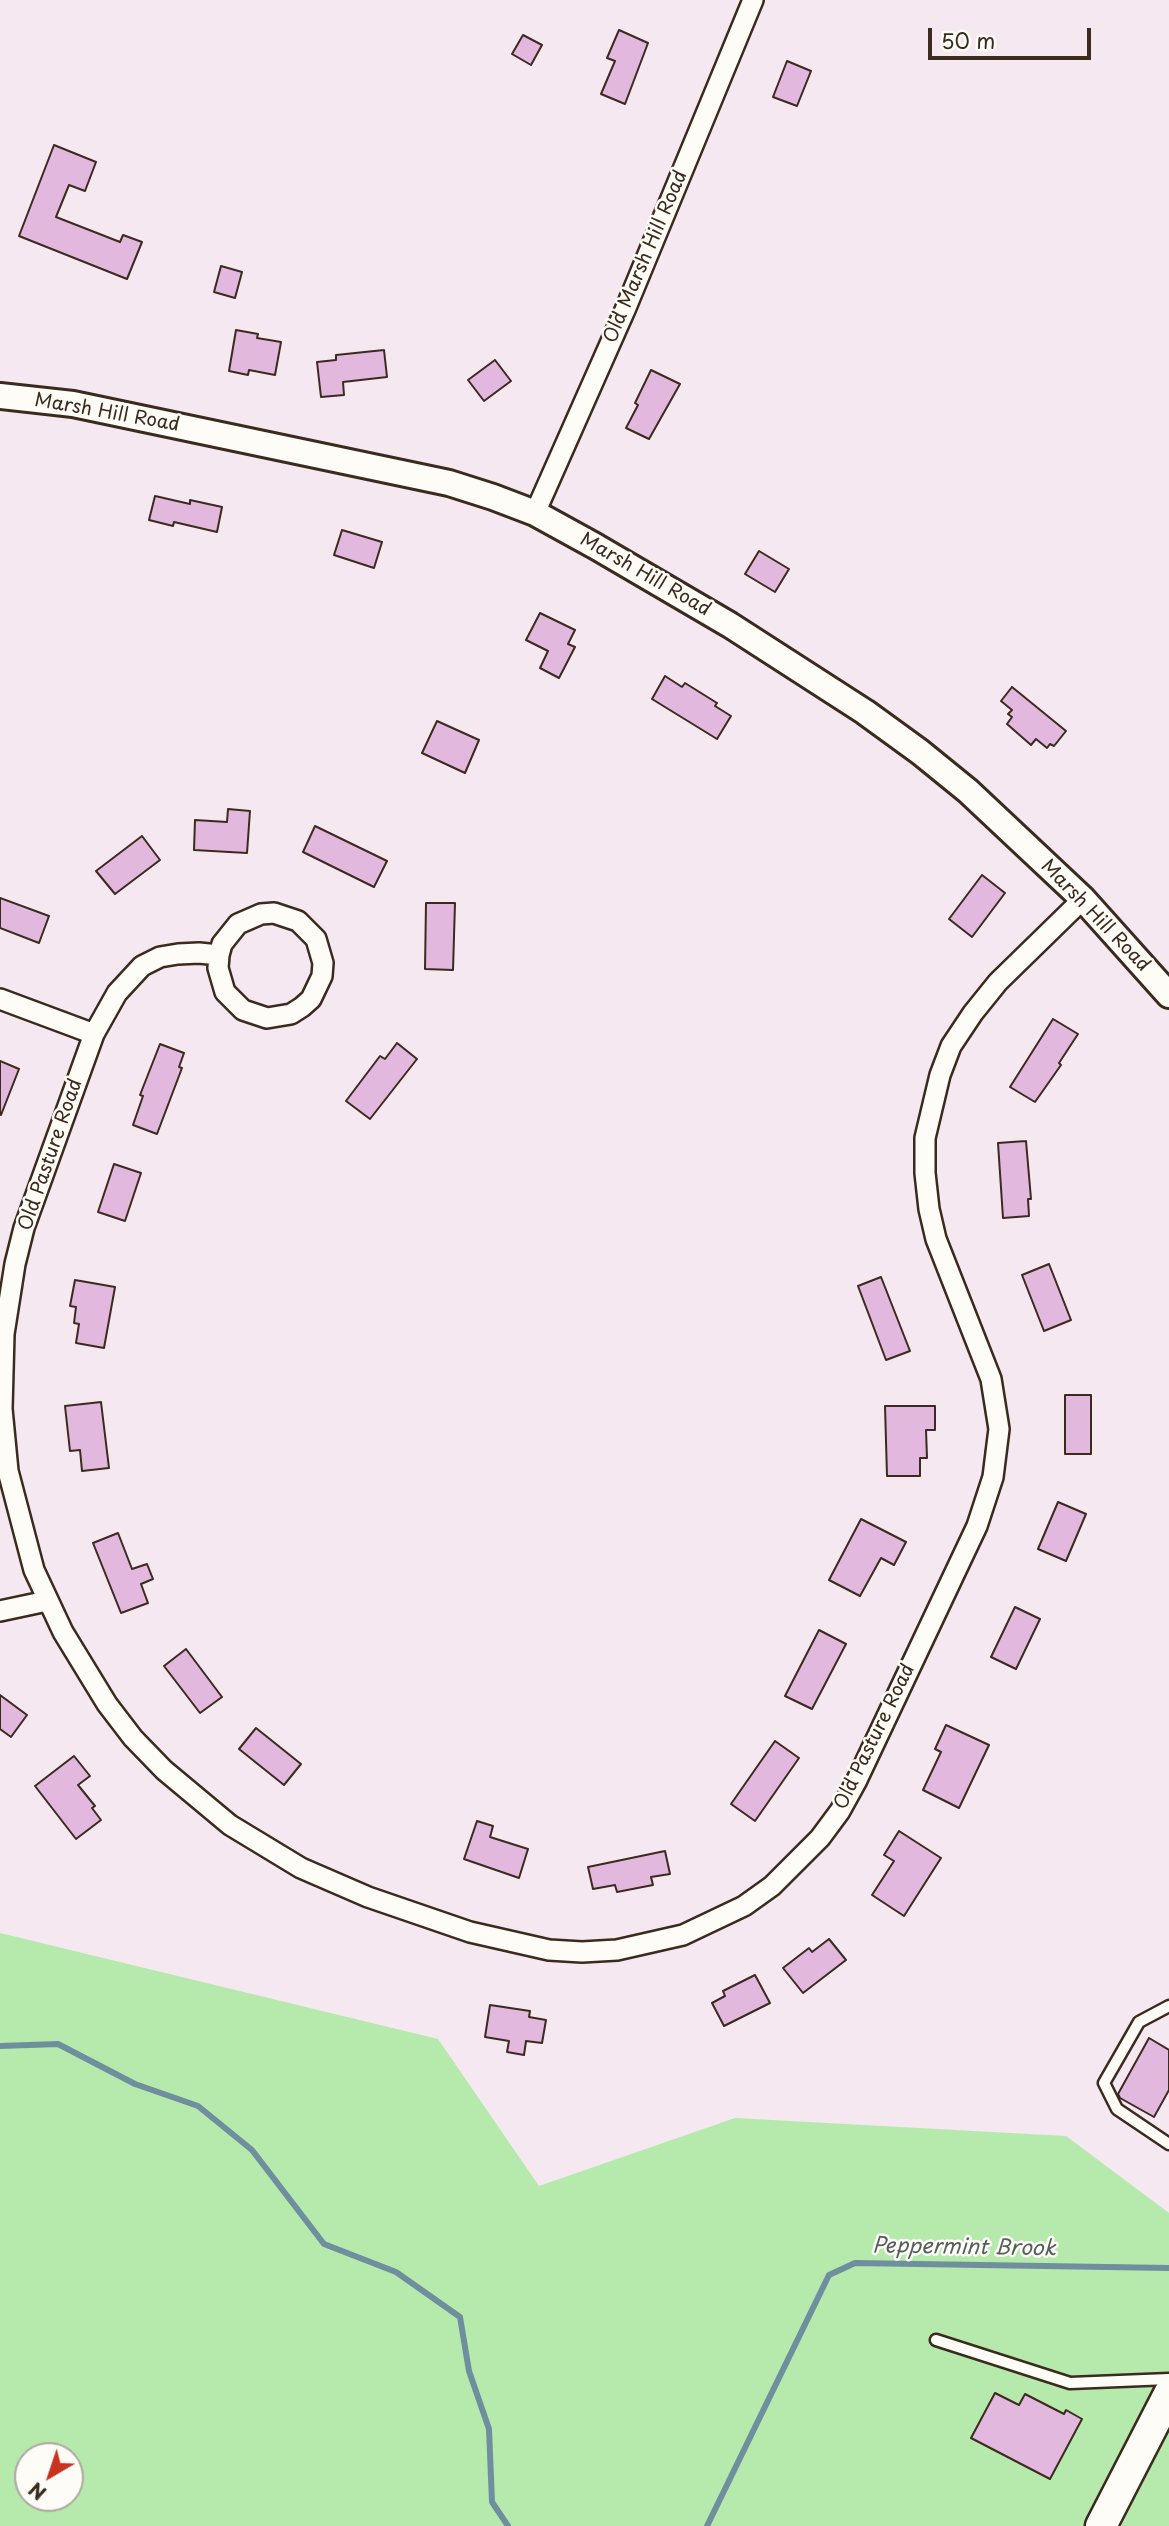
<!DOCTYPE html>
<style>
body{margin:0}
#map{position:relative;width:1169px;height:2526px;overflow:hidden;background:#f5e8f0;font-family:"Playpen Sans",sans-serif}
canvas{display:block}
.north{position:absolute;left:14px;top:2442px;width:70px;height:70px;box-sizing:border-box;background:#fdfcf7;border:2px solid #afa8a0;border-radius:50%;rotate:219deg;font-size:19px;font-weight:700;line-height:28px;text-align:center;color:#3b2a1e}
.north::after{content:'';display:block;margin:auto;width:24px;height:32px;background:#c8321e;clip-path:polygon(50% 0,100% 100%,50% 72%,0 100%)}
.scale{position:absolute;left:928px;top:28px;width:163px;height:32px;box-sizing:border-box;border:4px solid #3b2a1e;border-top:0;padding-left:9px;font-size:21px;line-height:24px;white-space:nowrap;color:#3b2a1e;-webkit-text-stroke:5px #fdfcf7;paint-order:stroke}
</style>
<div id="map">
<canvas width="1169" height="2526"></canvas>
<div class="north">N</div>
<div class="scale">50 m</div>
</div>
<script>
const c = document.querySelector('canvas').getContext('2d');
c.lineJoin = 'round';
function paint(path, color) {
  c.fillStyle = color;
  c.fill(path, 'evenodd');
}
function poly(rows) {
  const path = new Path2D();
  for (const r of rows) {
    path.moveTo(r[0], r[1]);
    for (let i = 2; i < r.length; i += 2) path.lineTo(r[i], r[i + 1]);
  }
  return path;
}
function stroke(path, color, width, dash) {
  c.strokeStyle = color;
  c.lineWidth = width;
  c.lineCap = dash ? 'butt' : 'round';
  c.setLineDash(dash || []);
  c.stroke(path);
}
function drawText(font, color, halo, rows, align = 'center') {
  c.font = font + ' "Playpen Sans",sans-serif';
  c.lineWidth = 5;
  c.setLineDash([]);
  c.textBaseline = 'middle';
  c.strokeStyle = halo;
  c.fillStyle = color;
  for (const [text, x, y, turn = 0] of rows) {
    c.save();
    c.translate(x, y);
    c.rotate((+turn || 0) * Math.PI / 180);
    c.textAlign = isNaN(turn) ? turn : align;
    if (halo) c.strokeText(text, 0, 0);
    c.fillText(text, 0, 0);
    c.restore();
  }
}
paint(poly([
 [0,1933,438,2039,539,2186,735,2118,1066,2136,1169,2213,1169,2526,0,2526],
 [28,2456,70,2456,70,2498,28,2498]
]), '#b5eaac');
stroke(poly([
 [0,2046,58,2044,135,2084,198,2106,252,2150,324,2244,396,2272,460,2317,469,2371,489,2429,492,2502,508,2526],
 [707,2526,829,2275,855,2263,1169,2268]
]), '#6f8f9e', 6);
const building = poly([
 [619,30,648,43,625,104,601,94,615,61,607,58,619,30],
 [523,35,542,45,531,65,512,54,523,35],
 [787,61,811,71,797,106,773,97,787,61],
 [54,145,96,162,85,191,69,185,56,217,120,242,123,235,142,242,127,279,19,236,54,145],
 [221,266,242,272,235,298,214,292,221,266],
 [236,330,258,334,257,338,281,342,275,375,249,370,248,375,229,371,236,330],
 [384,350,387,377,343,382,344,395,321,397,317,362,336,360,336,355,384,350],
 [495,360,511,381,484,401,468,380,495,360],
 [651,370,680,384,649,439,626,428,638,405,635,403,651,370],
 [155,496,190,504,190,500,222,507,217,532,174,522,173,526,149,520,155,496],
 [342,530,382,542,374,568,334,555,342,530],
 [759,551,789,569,775,592,745,574,759,551],
 [540,613,575,630,568,644,575,647,559,678,540,668,548,651,526,640,540,613],
 [665,676,682,687,685,683,717,703,715,706,731,716,717,739,652,699,665,676],
 [1012,687,1066,731,1054,746,1050,744,1047,748,1036,739,1031,745,1007,724,1012,717,1008,714,1012,710,1001,701,1012,687],
 [437,721,479,740,465,773,422,753,437,721],
 [228,809,250,811,247,853,194,850,195,820,227,822,228,809],
 [315,826,387,861,374,887,303,852,315,826],
 [142,836,160,860,115,894,96,871,142,836],
 [982,875,1005,893,972,937,949,919,982,875],
 [0,898,49,916,39,943,0,928,0,898],
 [426,903,455,903,453,970,425,969,426,903],
 [1053,1019,1078,1034,1059,1063,1061,1065,1035,1102,1010,1087,1053,1019],
 [397,1043,417,1059,370,1119,346,1101,380,1056,385,1059,397,1043],
 [160,1044,184,1053,179,1067,182,1068,157,1134,133,1125,143,1096,140,1095,160,1044],
 [0,1061,19,1069,1,1115,0,1114,0,1061],
 [1026,1141,1031,1199,1028,1199,1029,1216,1003,1218,998,1143,1026,1141],
 [114,1164,141,1173,125,1221,98,1212,114,1164],
 [1049,1264,1071,1320,1044,1331,1022,1275,1049,1264],
 [881,1277,910,1351,886,1360,858,1286,881,1277],
 [75,1280,115,1287,104,1348,76,1343,79,1324,74,1323,76,1307,70,1306,75,1280],
 [1065,1395,1091,1395,1091,1454,1065,1454,1065,1395],
 [101,1402,109,1468,82,1471,80,1450,70,1451,65,1406,101,1402],
 [885,1406,935,1406,935,1430,926,1430,927,1458,920,1458,920,1476,887,1476,885,1406],
 [1058,1502,1086,1514,1066,1561,1038,1549,1058,1502],
 [861,1519,906,1542,894,1565,881,1558,860,1596,829,1580,861,1519],
 [118,1533,132,1569,147,1564,153,1579,141,1584,148,1603,121,1613,93,1543,118,1533],
 [1015,1607,1040,1619,1016,1669,991,1657,1015,1607],
 [819,1630,846,1644,812,1709,785,1696,819,1630],
 [186,1649,222,1697,200,1713,164,1666,186,1649],
 [0,1695,27,1715,11,1737,0,1729,0,1695],
 [946,1725,989,1745,959,1808,923,1790,941,1752,935,1749,946,1725],
 [256,1728,301,1764,284,1785,239,1749,256,1728],
 [775,1741,799,1758,755,1821,731,1804,775,1741],
 [74,1756,90,1776,78,1785,95,1806,92,1808,101,1820,76,1839,35,1786,74,1756],
 [477,1821,493,1826,490,1837,528,1849,519,1878,464,1859,477,1821],
 [899,1831,941,1858,904,1916,872,1895,894,1861,884,1855,899,1831],
 [665,1851,670,1874,651,1877,653,1885,617,1892,615,1885,593,1889,588,1867,665,1851],
 [829,1939,846,1960,803,1993,783,1968,809,1948,812,1952,829,1939],
 [755,1975,770,2003,724,2026,712,2003,725,1996,723,1991,755,1975],
 [490,2005,530,2011,529,2017,546,2020,542,2043,526,2041,524,2055,507,2052,509,2041,485,2037,490,2005],
 [1149,2038,1169,2050,1169,2090,1154,2117,1120,2098,1118,2094,1149,2038],
 [995,2393,1019,2405,1025,2394,1064,2414,1066,2410,1082,2419,1050,2479,971,2438,995,2393]
]);
paint(building, '#e3b8de');
stroke(building, '#3b2a1e', 2);
const service = poly([
 [1169,2006,1139,2022,1104,2083,1117,2109,1169,2144],
 [936,2340,1070,2383,1169,2379]
]);
const minor = poly([
 [535,513,625,310,753,0],
 [219,955,222,944,238,924,261,914,274,913,298,921,316,939,323,963,322,976,311,999,302,1007,291,1014,267,1018,243,1010,225,992,218,968,219,955,199,953,178,954,160,957,142,966,117,993,94,1034,24,1228,15,1264,4,1334,2,1409,8,1471,34,1570,63,1632,107,1704,133,1738,164,1770,230,1825,301,1868,368,1897,470,1932,549,1950,582,1952,617,1950,683,1935,744,1906,772,1886,820,1838,840,1811,856,1782,977,1526,993,1477,999,1429,991,1379,936,1239,929,1209,925,1173,925,1138,940,1075,951,1046,973,1013,998,982,1083,899],
 [0,999,94,1034],
 [0,1611,47,1601]
]);
const tertiary = poly([
 [0,396,73,404,449,483,493,497,535,513,595,546,730,625,865,712,920,752,968,791,1083,899,1169,995]
]);
const primary = poly([
 [1101,2526,1169,2394]
]);
stroke(service, '#3b2a1e', 15);
stroke(minor, '#3b2a1e', 24);
stroke(tertiary, '#3b2a1e', 30);
stroke(primary, '#3b2a1e', 35);
stroke(service, '#fdfcf7', 10);
stroke(minor, '#fdfcf7', 19);
stroke(tertiary, '#fdfcf7', 24);
stroke(primary, '#fdfcf7', 30);
drawText('19px', '#3b2a1e', '#fdfcf7', [
 ["Old Marsh Hill Road",646,257,-67],
 ["Marsh Hill Road",107,413,10],
 ["Marsh Hill Road",645,575,30],
 ["Marsh Hill Road",1095,916,46],
 ["Old Pasture Road",51,1155,-71],
 ["Old Pasture Road",875,1737,-64]
]);
drawText('italic 21px', '#555d5e', '#fdfcf7', [
 ["Peppermint Brook",964,2248,1]
]);
</script>
